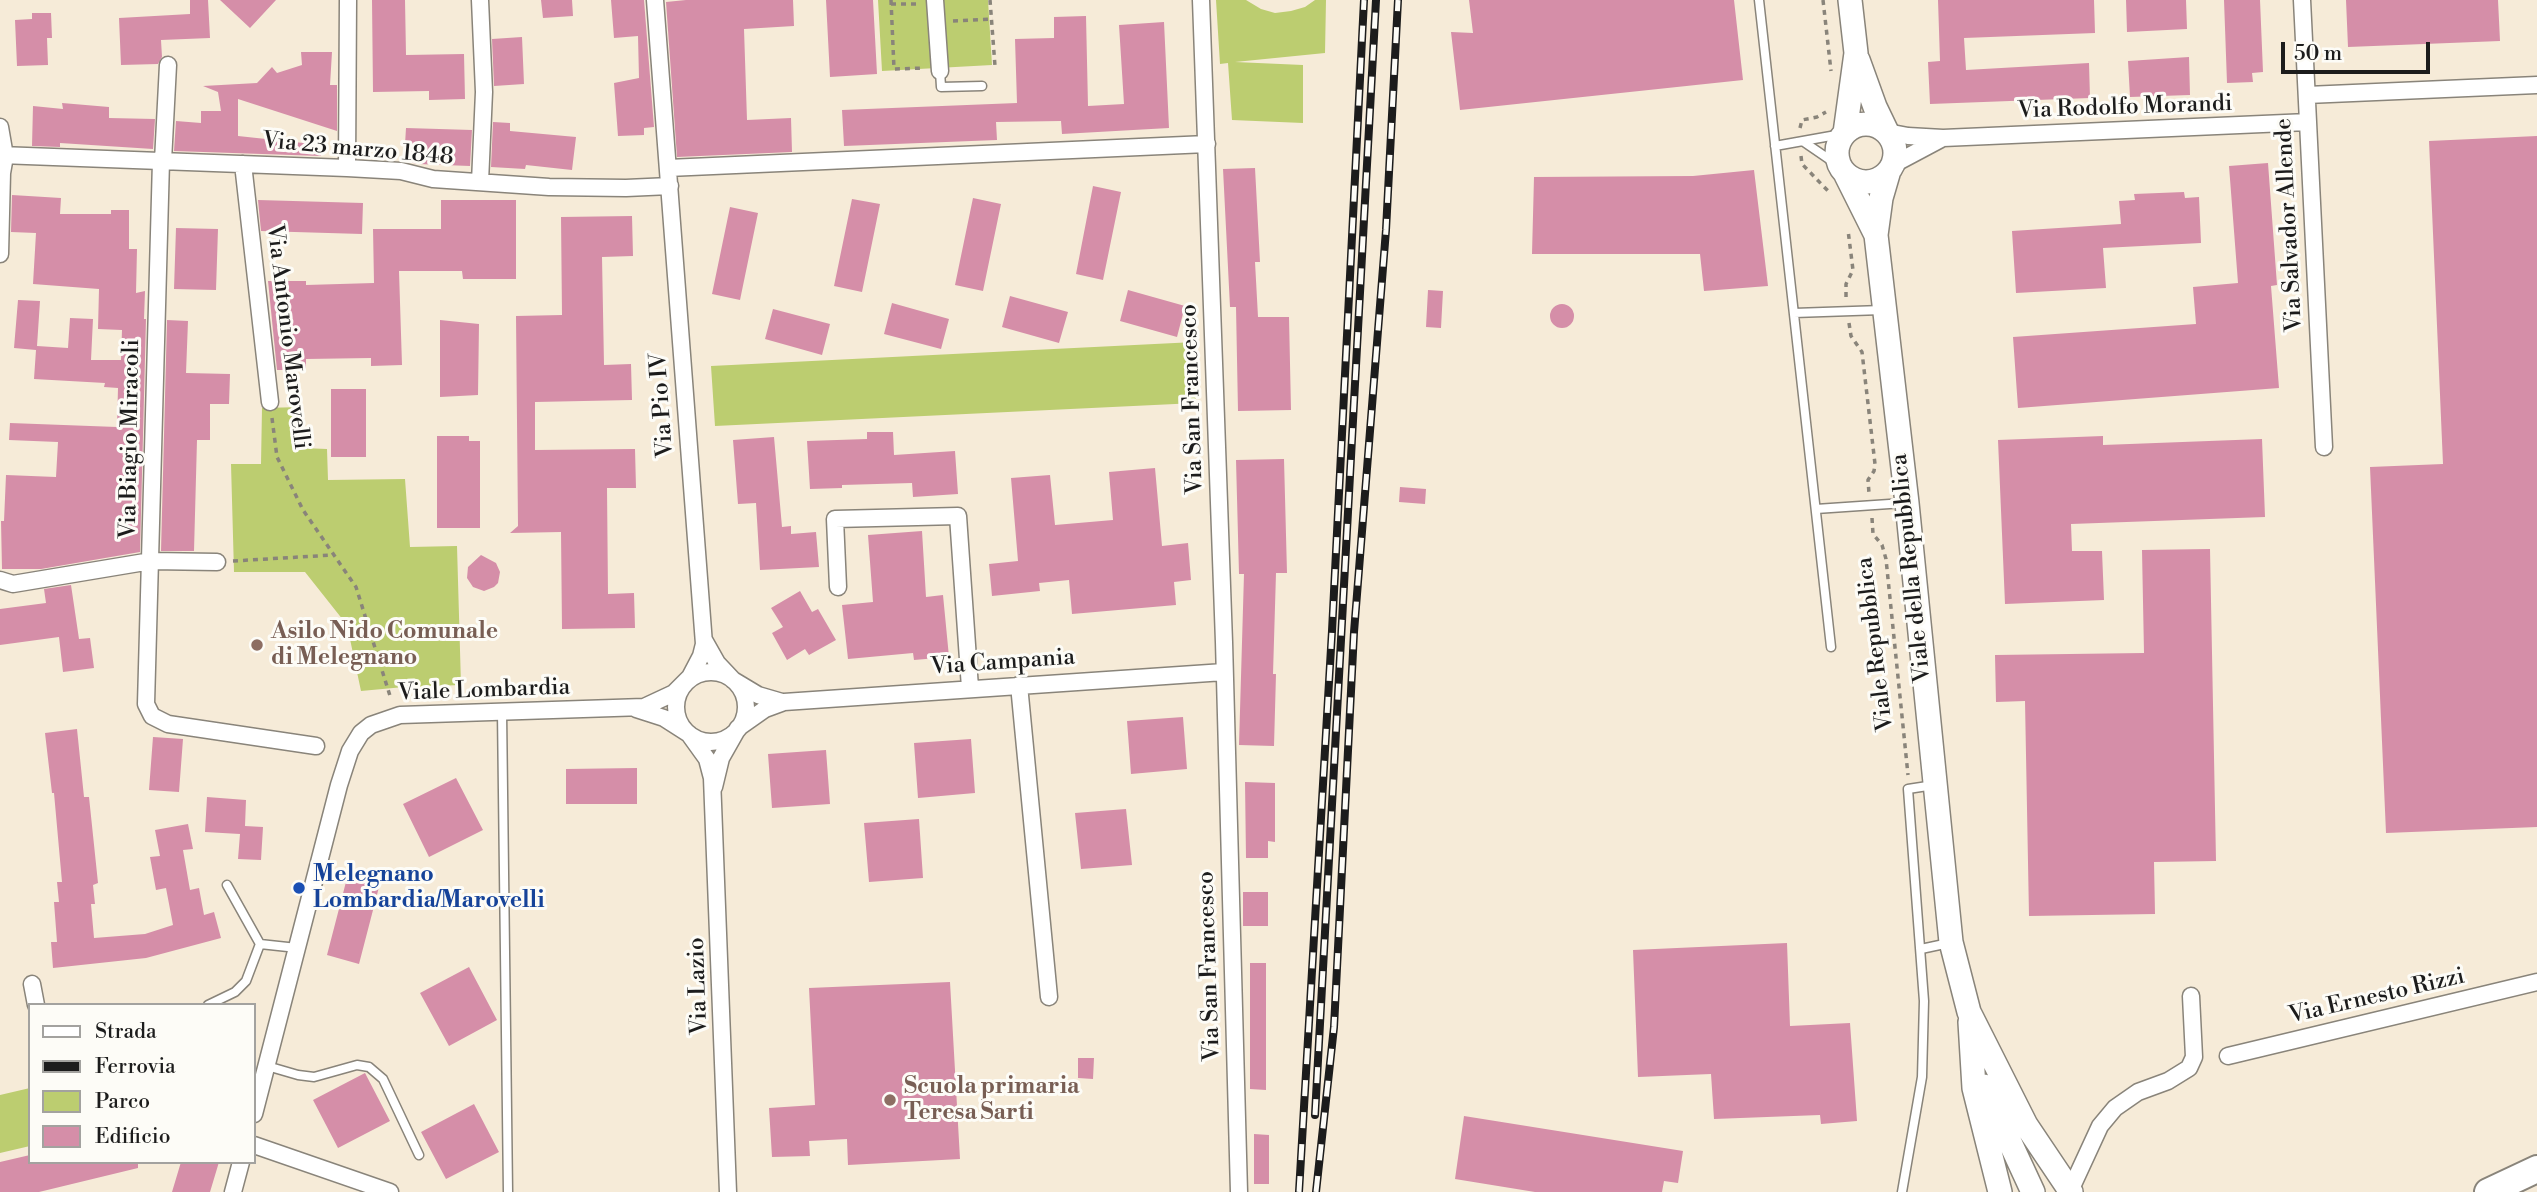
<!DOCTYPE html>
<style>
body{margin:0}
#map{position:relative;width:2537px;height:1192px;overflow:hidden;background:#f6ebd8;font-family:"Libre Bodoni",serif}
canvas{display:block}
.legend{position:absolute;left:28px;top:1003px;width:228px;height:161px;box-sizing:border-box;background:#fdfcf7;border:2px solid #a3a29f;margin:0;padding:9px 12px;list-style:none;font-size:21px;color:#1c1c1c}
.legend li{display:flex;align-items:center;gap:14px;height:35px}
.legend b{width:35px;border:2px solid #a3a29f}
.scale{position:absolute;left:2281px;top:42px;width:149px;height:32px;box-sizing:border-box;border:4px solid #1c1c1c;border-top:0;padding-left:9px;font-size:21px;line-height:24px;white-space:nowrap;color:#1c1c1c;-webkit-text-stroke:5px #fdfcf7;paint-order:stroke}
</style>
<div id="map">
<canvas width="2537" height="1192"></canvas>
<ul class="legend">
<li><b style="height:9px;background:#fff"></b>Strada</li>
<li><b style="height:9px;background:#1c1c1c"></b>Ferrovia</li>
<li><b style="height:19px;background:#bccd70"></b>Parco</li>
<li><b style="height:19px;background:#d58ea8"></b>Edificio</li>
</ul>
<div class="scale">50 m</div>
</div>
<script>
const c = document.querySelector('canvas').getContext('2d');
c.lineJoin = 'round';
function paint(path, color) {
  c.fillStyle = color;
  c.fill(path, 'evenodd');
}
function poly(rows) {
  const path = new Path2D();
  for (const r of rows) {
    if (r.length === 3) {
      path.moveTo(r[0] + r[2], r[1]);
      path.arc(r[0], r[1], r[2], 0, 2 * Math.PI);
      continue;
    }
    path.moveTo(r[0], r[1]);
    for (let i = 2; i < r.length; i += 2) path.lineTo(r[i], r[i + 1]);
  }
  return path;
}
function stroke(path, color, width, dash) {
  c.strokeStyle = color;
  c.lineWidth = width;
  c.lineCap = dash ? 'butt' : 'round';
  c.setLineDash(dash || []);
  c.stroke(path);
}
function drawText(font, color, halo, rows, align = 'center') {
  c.font = font + ' "Libre Bodoni",serif';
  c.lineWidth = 6;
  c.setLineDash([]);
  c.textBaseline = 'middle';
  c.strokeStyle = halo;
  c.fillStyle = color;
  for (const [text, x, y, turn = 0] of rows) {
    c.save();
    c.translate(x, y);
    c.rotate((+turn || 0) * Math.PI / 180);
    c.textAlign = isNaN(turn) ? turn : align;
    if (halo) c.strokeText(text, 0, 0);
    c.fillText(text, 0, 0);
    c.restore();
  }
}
paint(poly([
 [878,0,988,0,992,65,882,71],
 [1216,0,1246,0,1261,9,1275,13,1291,11,1305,7,1315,0,1326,0,1325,53,1235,62,1303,65,1303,123,1232,120,1228,63,1220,64],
 [1195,342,1196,403,715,426,711,366],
 [303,407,302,448,327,449,328,480,405,479,410,547,457,546,461,685,404,687,361,691,347,625,305,572,234,572,231,464,261,464,262,408],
 [30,1088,30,1146,0,1153,0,1095]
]), '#bccd70');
paint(poly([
 [190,0,208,0,210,38,161,40,162,57,158,64,121,65,119,18,190,14],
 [220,0,276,0,250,28],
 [372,0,405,0,406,55,464,54,465,99,429,100,429,91,373,92],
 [541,0,572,0,573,16,543,18],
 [611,0,644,0,654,127,644,128,644,135,618,136,614,83,639,78,638,36,614,38],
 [686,0,793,0,794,26,744,29,747,120,791,118,792,152,677,157,666,2],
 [826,0,873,0,877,74,830,77],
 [1469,0,1734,0,1743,80,1460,110,1451,32,1473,33],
 [1938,0,2094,0,2095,33,1964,38,1966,70,2089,63,2090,98,1930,104,1928,62,1940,61],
 [2126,0,2186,0,2187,29,2127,32],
 [2224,0,2260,0,2263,72,2252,73,2253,82,2227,83],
 [2346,0,2498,0,2500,41,2348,47],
 [32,13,51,13,52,38,47,38,48,65,17,66,15,20,32,19],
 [1086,16,1088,106,1124,104,1119,25,1164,22,1169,128,1062,134,1061,121,996,122,997,140,844,146,842,110,1017,103,1015,39,1054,38,1054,17],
 [522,37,524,84,494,86,492,39],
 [301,52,332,52,330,85,337,85,337,131,238,99,238,136,322,145,321,156,174,151,176,121,201,123,201,111,221,111,218,92,203,86,257,83,272,67,277,73,302,65],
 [2189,57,2190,95,2130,97,2128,61],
 [62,103,109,107,109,118,155,119,153,149,60,143,60,147,32,146,33,106,63,109],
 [493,122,510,123,510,131,576,137,572,170,526,165,525,169,491,167],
 [406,128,472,130,470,166,418,164,404,161],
 [2537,136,2537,827,2386,833,2370,467,2443,464,2429,141],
 [2268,163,2277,285,2271,286,2279,388,2018,408,2013,337,2196,324,2193,287,2238,283,2229,166],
 [1255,168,1260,262,1255,262,1258,317,1289,317,1291,410,1238,411,1236,307,1230,307,1223,169],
 [1754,170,1768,286,1704,291,1700,254,1532,254,1534,177,1693,176],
 [1093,186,1121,192,1103,280,1076,274],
 [2184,192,2185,198,2199,197,2201,243,2103,248,2106,288,2016,293,2012,231,2121,224,2119,201,2135,200,2134,194],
 [12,195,61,198,60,214,111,214,111,210,129,210,129,249,137,249,136,293,145,291,144,319,146,319,140,552,41,569,2,569,1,521,4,521,6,475,56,477,58,442,9,440,10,423,117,427,118,388,104,387,105,383,34,379,36,350,14,348,18,300,40,301,37,346,68,348,70,318,93,319,91,360,121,360,122,330,98,329,99,289,33,284,36,233,11,232],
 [973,198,1001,204,983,291,955,285],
 [852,199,880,204,862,292,834,286],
 [258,200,363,203,362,234,261,231],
 [441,200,516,200,516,279,463,279,462,271,399,271,402,365,371,366,371,358,306,359,306,370,277,370,268,281,306,281,306,285,374,283,373,229,441,229],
 [730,207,758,213,740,300,712,294],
 [632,216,633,256,602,257,604,365,631,364,632,400,535,402,535,450,635,449,636,488,607,488,608,594,634,593,635,628,562,629,561,532,510,533,518,526,516,316,562,315,561,217],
 [176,228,218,229,216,290,174,289],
 [1128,290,1185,306,1177,337,1120,321],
 [1428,290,1443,291,1441,328,1426,327],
 [1010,296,1068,312,1059,343,1002,327],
 [892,303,949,319,941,349,884,334],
 [1562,316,12],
 [773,309,830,324,822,355,765,339],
 [167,320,188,321,186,373,230,374,229,404,210,404,210,440,197,440,194,551,161,551],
 [440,320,479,324,478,395,440,397],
 [331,389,366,389,366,457,331,457],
 [867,432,893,432,894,455,955,451,958,494,913,497,912,483,842,485,842,488,810,489,807,441,867,439],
 [437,436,469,436,469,441,480,441,480,528,437,528],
 [2103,436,2103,445,2262,439,2265,517,2071,524,2072,551,2102,551,2104,600,2005,604,1998,440],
 [774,437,782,527,791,526,791,534,816,532,819,567,760,570,756,503,738,504,733,440],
 [1284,459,1287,573,1276,573,1273,674,1276,674,1274,746,1239,745,1244,574,1239,574,1236,460],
 [1155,468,1162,546,1188,543,1191,580,1174,582,1176,605,1072,614,1069,580,1039,583,1040,591,992,596,989,564,1018,561,1011,478,1050,475,1055,525,1113,520,1109,472],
 [1400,487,1426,489,1425,504,1399,502],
 [922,531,926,597,943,595,949,657,914,660,913,653,848,659,842,605,873,602,868,535],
 [2210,549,2216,861,2154,862,2155,914,2029,916,2025,701,1996,702,1995,655,2144,653,2142,550],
 [481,555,496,563,500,572,498,583,494,587,484,591,473,587,467,578,468,567],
 [71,585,79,639,90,638,94,668,63,672,59,637,0,645,0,609,46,603,44,589],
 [800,591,812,612,818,609,836,640,809,655,805,649,787,660,772,633,783,627,771,608],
 [1183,717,1187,769,1131,774,1127,721],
 [77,729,84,797,89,797,98,883,93,885,95,904,91,904,94,938,145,934,173,925,166,888,156,890,150,857,160,856,155,830,188,824,193,849,183,850,190,890,199,888,204,915,214,912,221,938,146,958,53,968,51,942,57,942,54,902,59,902,57,882,62,882,54,793,52,793,45,733],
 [153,737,183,739,179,792,149,790],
 [971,739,975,793,918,798,914,743],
 [826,750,830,804,772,808,768,754],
 [637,768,637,804,566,804,566,769],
 [456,778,483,830,429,857,403,804],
 [1245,782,1275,783,1275,842,1268,841,1268,858,1246,858],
 [207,797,246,800,245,826,263,827,261,860,238,859,240,834,205,832],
 [1126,809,1132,865,1081,869,1075,813],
 [919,819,923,878,869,882,864,823],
 [347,878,379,887,359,964,327,955],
 [1243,892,1268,892,1268,926,1243,926],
 [1787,943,1790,1026,1850,1023,1857,1121,1821,1124,1820,1115,1714,1119,1711,1074,1638,1077,1633,950],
 [1250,963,1266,963,1266,1090,1250,1089],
 [469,967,497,1020,449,1046,420,993],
 [950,982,960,1159,848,1165,847,1139,809,1141,810,1156,772,1157,769,1108,815,1105,809,988],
 [1078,1058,1094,1058,1093,1079,1078,1078],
 [365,1073,390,1121,338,1148,313,1100],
 [474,1104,499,1152,446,1179,421,1132],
 [1464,1116,1683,1151,1678,1183,1664,1181,1662,1192,1535,1192,1455,1179],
 [1254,1134,1269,1135,1269,1184,1254,1184],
 [30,1155,30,1162,138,1162,138,1168,39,1192,0,1192,0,1162],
 [181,1162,219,1162,210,1192,172,1192]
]), '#d58ea8');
const lane = poly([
 [1759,0,1831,647],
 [940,71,941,87,982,86],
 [1804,142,1839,166],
 [1775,146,1842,134],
 [1794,313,1882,310],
 [1816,509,1904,503],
 [502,712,508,1192],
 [227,885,260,944],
 [1921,949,1949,943],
 [208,1005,235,992,246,981,260,944,297,948],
 [267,1066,298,1075,314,1077,357,1065,369,1067,383,1079,419,1155],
 [1902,1192,1922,1077,1924,1001,1908,789,1934,785]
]);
const street = poly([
 [480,0,484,92,480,182],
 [935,0,940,71],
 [1201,0,1224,642,1239,1192],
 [2302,0,2324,447],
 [2307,95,2537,85],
 [0,127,5,156,2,173,0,254],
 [1887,132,1908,136,1943,138,2308,122],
 [0,155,347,168,401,171,433,179,549,187,626,188,670,186],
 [161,161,146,704,152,716,168,724,316,746],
 [163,161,168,65],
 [243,164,270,402],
 [1894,164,1941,139],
 [347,168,348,0],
 [668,168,1207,144],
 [0,580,13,584,151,561,217,562],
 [838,587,835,519,958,516,970,688],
 [704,640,717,663,733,680,758,695,782,702],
 [711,707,35],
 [1019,685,1049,997],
 [636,709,664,718,689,734,707,759,712,778,728,1192],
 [714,787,721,758,738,728,765,709,784,702,1224,672],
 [32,984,36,1005],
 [2228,1056,2537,982],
 [254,1114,339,785,350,751,361,733,371,725,400,715,644,707,674,693,690,677,701,656,704,644,655,0],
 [254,1145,390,1192],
 [2070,1191,2100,1126,2115,1108,2138,1092,2168,1081,2189,1068,2194,1057,2191,996],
 [233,1192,241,1162]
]);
const secondary = poly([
 [1858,60,1875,107,1887,132],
 [1866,153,29],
 [1845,133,1856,53,1850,0],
 [1888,174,1881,198,1876,235,1907,503,1951,942,1969,1012,2026,1125,2071,1192],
 [1846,175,1876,235],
 [1970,1022,1974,1088,2000,1192],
 [1984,1086,2033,1192]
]);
const primary = poly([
 [2488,1192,2537,1169]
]);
stroke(lane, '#89847a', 11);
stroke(street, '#89847a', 19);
stroke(secondary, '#89847a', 26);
stroke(primary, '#89847a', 30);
stroke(poly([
 [891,0,894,69,924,68],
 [990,0,995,66],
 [1823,0,1831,71],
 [891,4,917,4],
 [953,21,993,19],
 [1800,128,1802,120,1817,117,1826,112],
 [1801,156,1802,164,1830,193],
 [1846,297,1846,284,1853,270,1848,230],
 [1849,323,1851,336,1862,352,1875,464,1874,471,1868,480,1869,493],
 [272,418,277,457,303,510,356,587,391,699],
 [1872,518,1873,534,1882,545,1886,559,1908,775],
 [233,561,333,555]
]), '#89847a', 3.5, [5, 5]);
stroke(lane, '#fff', 8);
stroke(street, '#fff', 16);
stroke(secondary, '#fff', 23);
stroke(primary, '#fff', 26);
const rail = poly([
 [1315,1115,1376,0],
 [1299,1192,1332,631,1364,0],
 [1316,1192,1334,1027,1354,632,1386,230,1398,0]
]);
stroke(rail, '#1c1c1c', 8);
stroke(rail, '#fdfcf7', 5, [16]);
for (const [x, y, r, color] of [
 [257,645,7,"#8d6e63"],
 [299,888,7,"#1a4fb4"],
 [890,1100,7,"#8d6e63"]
]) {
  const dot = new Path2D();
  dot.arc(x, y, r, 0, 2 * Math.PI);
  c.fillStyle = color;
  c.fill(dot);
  stroke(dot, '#fdfcf7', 2.5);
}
drawText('23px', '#1c1c1c', '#fdfcf7', [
 ["Via Rodolfo Morandi",2125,108,-2],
 ["Via 23 marzo 1848",358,150,5],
 ["Via Salvador Allende",2290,225,-93],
 ["Via Antonio Marovelli",287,337,83],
 ["Via San Francesco",1193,399,-92],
 ["Via Pio IV",663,405,-94],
 ["Via Biagio Miracoli",131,439,-89],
 ["Viale della Repubblica",1912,568,-96],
 ["Viale Repubblica",1876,644,-97],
 ["Via Campania",1003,663,-4],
 ["Viale Lombardia",484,691,-2],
 ["Via San Francesco",1210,966,-92],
 ["Via Lazio",699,986,-92],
 ["Via Ernesto Rizzi",2377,997,-13]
]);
drawText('bold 23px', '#785e54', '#fdfcf7', [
 ["Asilo Nido Comunale",271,632],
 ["di Melegnano",271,658],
 ["Scuola primaria",904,1087],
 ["Teresa Sarti",904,1113]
], 'left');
drawText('bold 23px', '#164399', '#fdfcf7', [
 ["Melegnano",313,875],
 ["Lombardia/Marovelli",313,901]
], 'left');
</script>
